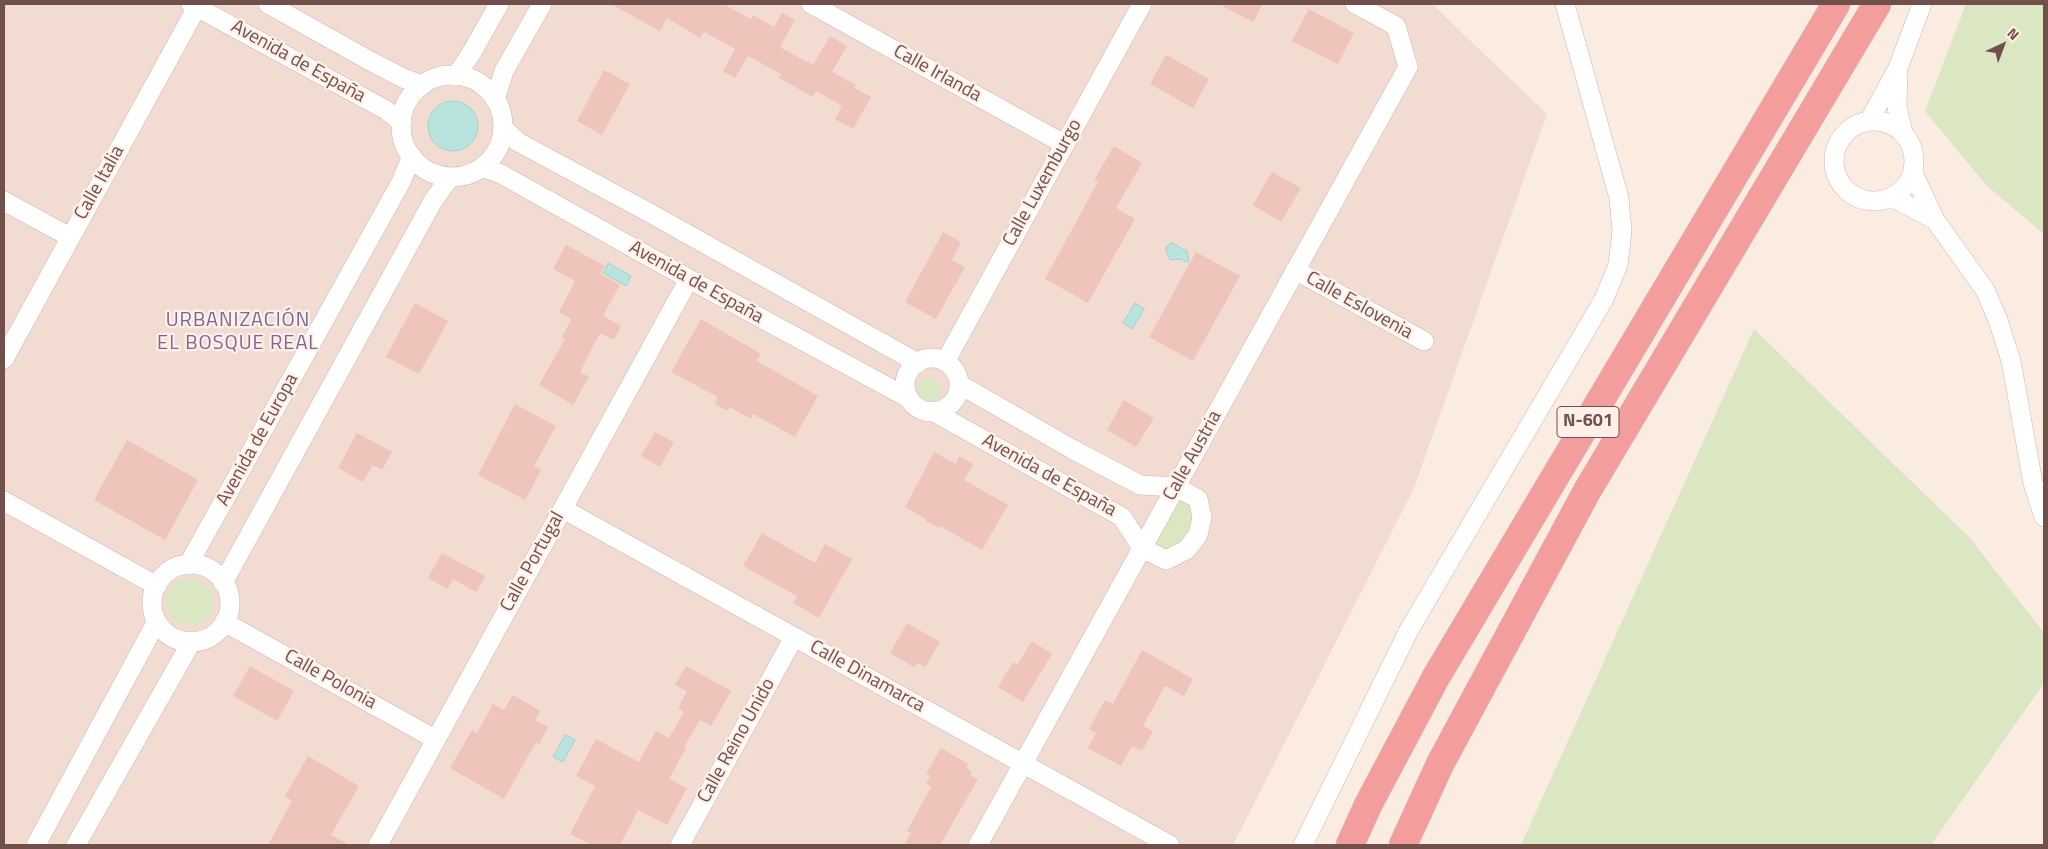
<!DOCTYPE html>
<meta charset="utf-8">
<style>
body{margin:0}
#map{position:relative;width:2048px;height:849px;overflow:hidden;background:#fbece2;font-family:"Titillium Web",sans-serif}
canvas{display:block}
.frame{position:absolute;inset:0;border:5px solid #714f4a;pointer-events:none}
.north{position:absolute;left:1978px;top:20px;width:50px;height:50px;-webkit-text-stroke:4px #fef0e8;paint-order:stroke;rotate:43deg;font-size:14px;font-weight:700;line-height:20px;text-align:center;color:#714f4a}
.north::after{content:'';display:block;margin:auto;width:18px;height:22px;background:#714f4a;clip-path:polygon(50% 0,100% 100%,50% 72%,0 100%)}
</style>
<div id="map">
<canvas width="2048" height="849"></canvas>
<div class="frame"></div>
<div class="north">N</div>
</div>
<script>
const c = document.querySelector('canvas').getContext('2d');
c.lineJoin = 'round';
function paint(path, color) {
  c.fillStyle = color;
  c.fill(path, 'evenodd');
}
function poly(rows) {
  const path = new Path2D();
  for (const r of rows) {
    if (r.length === 3) {
      path.moveTo(r[0] + r[2], r[1]);
      path.arc(r[0], r[1], r[2], 0, 2 * Math.PI);
      continue;
    }
    path.moveTo(r[0], r[1]);
    for (let i = 2; i < r.length; i += 2) path.lineTo(r[i], r[i + 1]);
  }
  return path;
}
function stroke(path, color, width, dash) {
  c.strokeStyle = color;
  c.lineWidth = width;
  c.lineCap = dash ? 'butt' : 'round';
  c.setLineDash(dash || []);
  c.stroke(path);
}
function drawText(font, color, halo, rows, align = 'center') {
  c.font = font + ' "Titillium Web",sans-serif';
  c.lineWidth = 4.5;
  c.setLineDash([]);
  c.textBaseline = 'middle';
  c.strokeStyle = halo;
  c.fillStyle = color;
  for (const [text, x, y, turn = 0] of rows) {
    c.save();
    c.translate(x, y);
    c.rotate((+turn || 0) * Math.PI / 180);
    c.textAlign = isNaN(turn) ? turn : align;
    if (halo) c.strokeText(text, 0, 0);
    c.fillText(text, 0, 0);
    c.restore();
  }
}
paint(poly([
 [4,4,1432,4,1547,114,1414,488,1233,845,4,845]
]), '#f2dcd1');
paint(poly([
 [1966,4,2044,4,2044,234,1986,185,1925,111],
 [1754,329,1970,538,2044,633,2044,683,1931,845,1521,845],
 [929,390,12],
 [1181,501,1190,502,1195,525,1187,540,1174,550,1160,551,1157,538,1177,503],
 [190,602,24]
]), '#dae7c2');
const water = poly([
 [453,126,25],
 [1172,243,1187,251,1189,261,1186,262,1180,259,1170,260,1166,250,1167,246,1172,243],
 [608,263,631,276,626,286,603,273,608,263],
 [1135,303,1144,309,1132,329,1123,323,1135,303],
 [565,735,575,740,563,762,553,757,565,735]
]);
paint(water, '#b8e3df');
stroke(water, '#9fd4d0', 1);
paint(poly([
 [611,4,723,4,751,19,753,15,774,27,782,13,795,20,780,47,813,65,830,36,847,46,832,72,856,85,854,88,871,97,853,129,835,119,842,106,816,91,813,97,779,78,781,74,748,56,735,78,723,71,735,49,704,32,700,38,667,18,660,31],
 [1219,4,1263,4,1253,22],
 [1309,9,1354,33,1338,64,1292,41],
 [1166,55,1209,79,1193,108,1150,84],
 [604,70,630,84,602,135,577,121],
 [1114,146,1142,163,1116,208,1135,219,1088,303,1045,279,1098,182,1094,180],
 [1272,172,1301,188,1281,222,1253,205],
 [943,232,961,242,952,260,965,267,936,319,905,302],
 [566,245,605,266,600,274,620,285,603,316,621,326,614,340,600,333,580,372,589,377,573,405,539,385,565,339,562,337,571,319,559,312,575,281,553,269],
 [1196,252,1240,276,1193,361,1149,337],
 [415,303,448,321,419,374,386,357],
 [701,319,761,354,757,361,818,396,795,437,753,414,751,419,730,407,727,411,714,404,718,397,671,372],
 [1124,400,1154,418,1136,447,1107,430],
 [515,404,556,426,534,466,541,470,525,500,478,475],
 [655,432,674,442,660,467,641,456],
 [357,433,392,452,382,470,373,465,363,482,338,468],
 [127,440,198,480,165,540,94,500],
 [934,452,956,464,959,456,973,464,964,480,1008,505,982,550,940,526,939,528,925,521,926,519,905,507],
 [762,533,815,563,825,544,852,559,819,618,793,603,797,596,743,566],
 [442,553,485,576,476,592,453,579,447,589,428,578],
 [907,623,940,642,925,667,917,663,914,667,890,653],
 [1032,641,1052,654,1023,702,998,687,1013,662,1017,665],
 [1142,650,1193,679,1184,696,1165,686,1143,726,1153,731,1142,751,1132,746,1121,766,1088,748,1096,733,1089,729,1105,700,1113,704],
 [250,666,294,691,277,721,233,696],
 [686,666,731,691,711,726,700,720,684,747,686,748,669,779,687,788,667,825,638,810,620,845,591,845,570,834,595,786,576,776,596,739,639,762,656,731,669,738,684,712,678,708,687,691,675,685],
 [513,695,540,711,535,720,548,727,539,744,536,742,504,799,450,768,472,730,477,733,493,704,504,710],
 [941,748,968,764,966,768,972,772,970,775,978,779,940,845,904,845,911,833,907,831,931,787,926,784,930,776,926,774],
 [308,756,359,786,331,835,350,845,268,845,292,801,285,796]
]), '#efc4bb');
const minor = poly([
 [191,4,386,110,402,123],
 [268,4,372,62,405,79,423,85],
 [811,4,1064,144],
 [1898,72,1897,107,1903,132],
 [452,126,51],
 [456,76,472,52,499,4],
 [495,100,504,71,542,4],
 [1874,161,40],
 [1869,121,1898,68,1922,4],
 [503,128,518,142,648,212,918,363],
 [482,167,501,174,689,279,910,399],
 [1913,173,1935,220,1985,290,1998,320,2011,361,2033,483,2044,517],
 [1892,197,1935,220],
 [4,201,70,237],
 [1295,270,1424,341],
 [932,385,27],
 [4,359,197,7],
 [945,362,1142,4],
 [932,411,1122,517,1142,548,1166,560,1186,550,1198,535,1202,517,1198,499,1176,487,1140,485,1072,449,959,384],
 [4,501,157,586],
 [563,509,1170,845],
 [191,603,39],
 [188,565,401,182,412,156],
 [223,583,433,201,450,177],
 [224,622,435,739],
 [36,845,157,621],
 [76,845,192,641],
 [378,845,689,279],
 [680,845,794,637],
 [978,845,1408,67,1396,26,1355,4],
 [1303,845,1409,630,1604,299,1618,265,1622,231,1619,198,1565,4]
]);
const highway = poly([
 [1350,845,1368,805,1436,677,1836,4],
 [1403,845,1440,764,1587,491,1877,4]
]);
stroke(minor, '#ceb4ad', 20);
stroke(highway, '#d4cac9', 29);
stroke(minor, '#fff', 19);
stroke(highway, '#f39e9c', 28);
for (const [x, y, w] of [
 [1588,422,62]
]) {
  const box = new Path2D();
  box.roundRect(x - w / 2, y - 15.5, w, 31, 4);
  c.fillStyle = '#fef0e8';
  c.fill(box);
  stroke(box, '#714f4a', 1);
}
drawText('bold 18px', '#714f4a', null, [
 ["N-601",1588,422]
]);
drawText('19px', '#714f4a', '#fef0e8', [
 ["Avenida de España",298,62,29],
 ["Calle Irlanda",937,74,29],
 ["Calle Italia",100,183,-61],
 ["Calle Luxemburgo",1043,183,-61],
 ["Avenida de España",696,283,29],
 ["Calle Eslovenia",1359,306,29],
 ["Avenida de Europa",258,440,-61],
 ["Calle Austria",1193,456,-61],
 ["Avenida de España",1049,476,29],
 ["Calle Portugal",533,562,-61],
 ["Calle Dinamarca",867,677,29],
 ["Calle Polonia",330,680,29],
 ["Calle Reino Unido",737,741,-61]
]);
c.letterSpacing = '1px';
drawText('20px', '#7a6695', '#fef0e8', [
 ["URBANIZACIÓN",238,321],
 ["EL BOSQUE REAL",238,344]
]);
c.letterSpacing = '0px';
</script>
